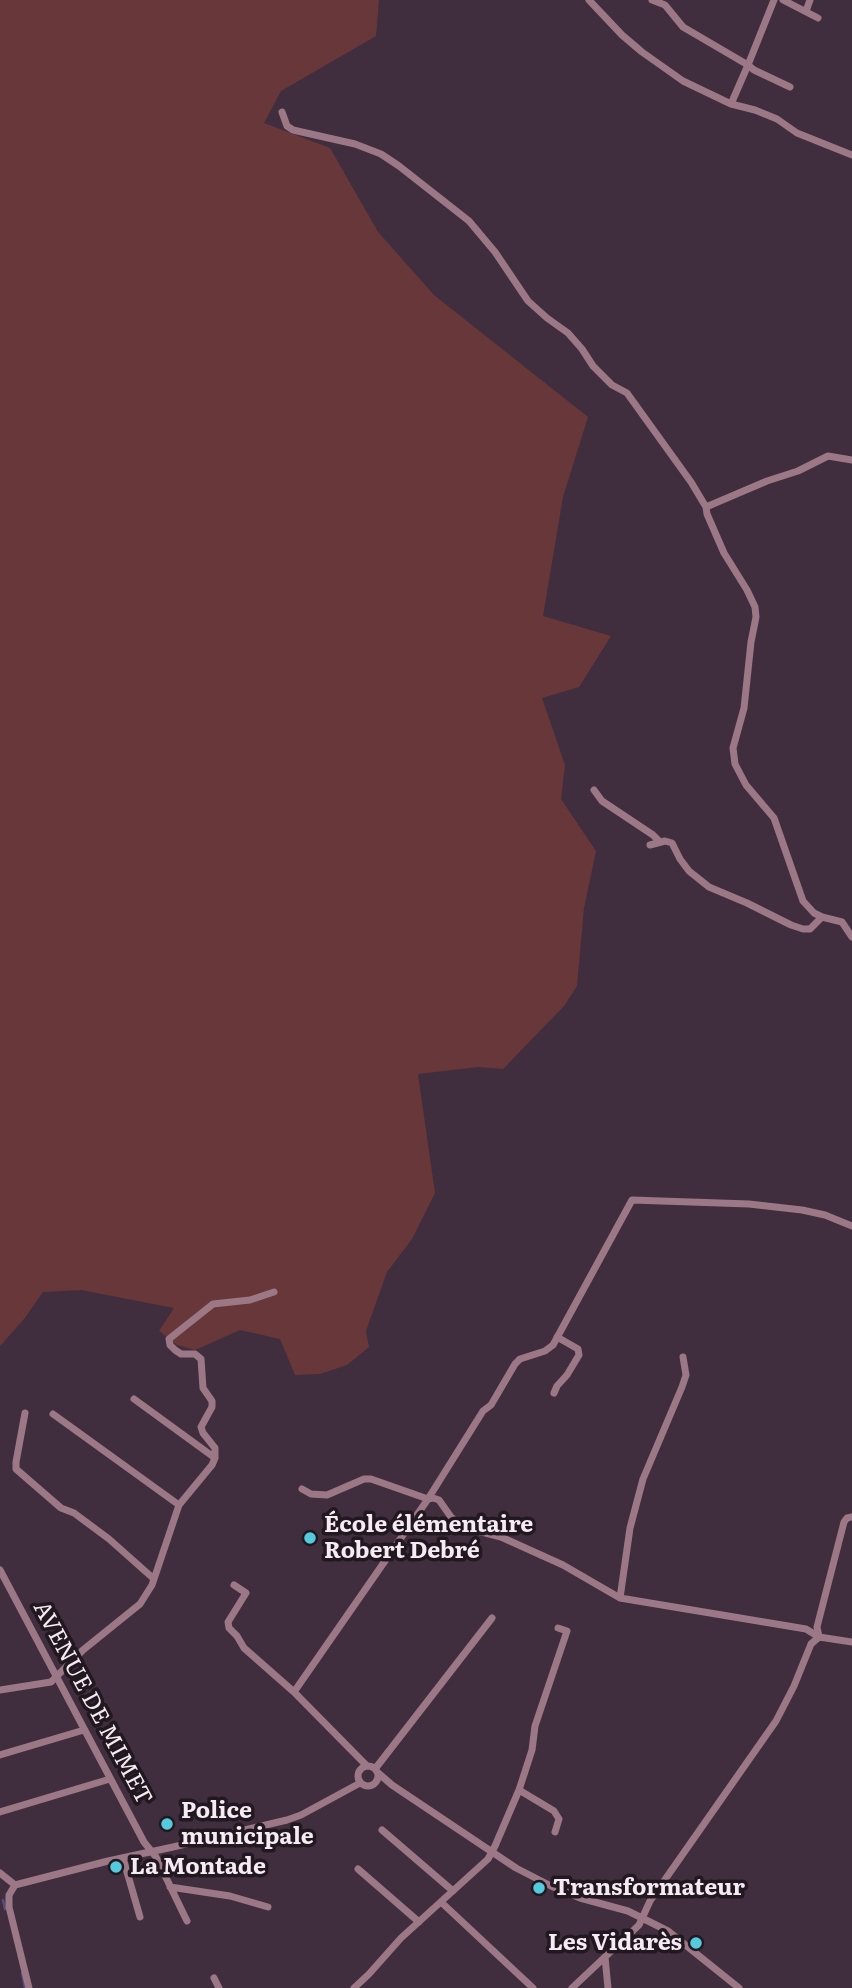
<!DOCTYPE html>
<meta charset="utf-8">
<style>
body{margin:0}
canvas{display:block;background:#402d3e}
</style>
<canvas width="852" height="1988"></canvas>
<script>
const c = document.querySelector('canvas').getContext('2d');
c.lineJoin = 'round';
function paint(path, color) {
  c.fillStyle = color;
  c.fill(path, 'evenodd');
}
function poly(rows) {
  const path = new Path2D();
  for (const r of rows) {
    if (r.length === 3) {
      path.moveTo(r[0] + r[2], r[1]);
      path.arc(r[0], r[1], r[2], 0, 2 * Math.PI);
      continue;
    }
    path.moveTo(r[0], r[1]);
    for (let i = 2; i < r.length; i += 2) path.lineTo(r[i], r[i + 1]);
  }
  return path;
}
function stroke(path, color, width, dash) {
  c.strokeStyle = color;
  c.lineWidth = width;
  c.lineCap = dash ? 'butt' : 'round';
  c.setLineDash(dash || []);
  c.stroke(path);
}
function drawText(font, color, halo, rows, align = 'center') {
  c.font = font + ' Literata,serif';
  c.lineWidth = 7;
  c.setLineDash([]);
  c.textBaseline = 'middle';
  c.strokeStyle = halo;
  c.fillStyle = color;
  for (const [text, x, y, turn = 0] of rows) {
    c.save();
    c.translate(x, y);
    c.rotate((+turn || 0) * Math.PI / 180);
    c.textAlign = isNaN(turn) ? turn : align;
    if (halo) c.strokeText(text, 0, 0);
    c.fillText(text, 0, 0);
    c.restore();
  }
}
paint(poly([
 [0,0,379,0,376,36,281,91,264,123,330,148,378,232,434,295,588,417,563,497,543,616,611,636,579,687,542,698,565,765,561,799,596,851,584,908,577,986,564,1006,503,1069,478,1067,418,1074,435,1193,412,1239,387,1272,366,1331,369,1347,347,1365,320,1374,295,1375,280,1339,240,1330,195,1350,177,1345,159,1331,174,1308,81,1290,43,1292,24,1319,0,1346]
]), '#683739');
stroke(poly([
 [3,1900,5,1909],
 [22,1973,25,1988]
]), '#5a4c7d', 2.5);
stroke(poly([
 [589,0,622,35,642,52,683,81,731,104,755,110,777,119,797,133,852,155],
 [652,0,665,5,683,27,748,65,774,0],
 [783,0,818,18],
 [806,11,810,0],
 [731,104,748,65,754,70,790,87],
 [282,112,287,126,293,130,355,144,381,154,399,166,469,221,495,252,528,301,547,318,568,333,582,349,593,366,612,385,627,393,691,482,706,507,707,514,724,553,747,590,755,607,756,617,751,642,744,708,733,748,735,764,746,785,774,818,803,901,814,913,822,917,842,922,852,937],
 [706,507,767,481,798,471,828,456,852,460],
 [594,790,602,801,653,835,660,842],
 [650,845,665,841,672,843,680,859,689,871,709,887,747,903,791,925,803,929,810,929,822,917],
 [554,1393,557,1386,567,1375,579,1355,578,1349,557,1337],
 [134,1399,215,1458],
 [25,1413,16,1462,16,1469,61,1508,74,1513,109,1539,154,1579],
 [53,1414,179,1505],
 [302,1489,311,1494,327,1495,364,1479,371,1479,428,1499,433,1498,439,1500,451,1517,466,1528,501,1537,563,1565,620,1598,806,1629,819,1637,852,1642],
 [0,1570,144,1842,156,1857,187,1921],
 [234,1585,246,1593,228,1622,229,1628,237,1636,244,1648,294,1692,367,1766],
 [620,1598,630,1528,643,1479,682,1387,686,1375,683,1357],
 [819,1637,817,1627,844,1522,847,1518,852,1517],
 [0,1690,51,1682,83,1650,140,1604,152,1585,179,1505,212,1465,215,1458,215,1448,203,1433,201,1427,212,1407,212,1401,203,1388,201,1359,195,1354,181,1354,175,1350,170,1345,169,1339,213,1304,250,1300,274,1292],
 [294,1692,428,1499,483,1411,491,1405,515,1364,520,1359,545,1351,553,1345,632,1200,749,1204,802,1210,825,1215,852,1226],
 [0,1755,84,1730],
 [368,1776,10],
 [375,1769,492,1618],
 [377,1772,392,1785,516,1868,551,1886,580,1898,628,1911,668,1931,739,1988],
 [519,1790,554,1811,559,1819,555,1832],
 [0,1812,110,1779],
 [382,1830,453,1891],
 [123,1858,140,1917],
 [358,1869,419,1922],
 [0,1873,15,1885],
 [15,1885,108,1861,173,1847,287,1820,301,1815,360,1783],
 [15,1885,9,1895,9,1907,29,1988],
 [170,1887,230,1896,268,1907],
 [441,1902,533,1988],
 [605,1957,608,1988],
 [214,1978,219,1988],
 [354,1988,369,1974,401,1938,488,1859,495,1846,519,1790,532,1750,535,1726,567,1631,558,1628],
 [572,1988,639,1925,650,1901,776,1721,794,1686,811,1644,819,1637]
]), '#9c7785', 7);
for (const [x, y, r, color] of [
 [310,1538,7,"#55cadf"],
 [167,1824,7,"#55cadf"],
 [116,1867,7,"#55cadf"],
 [539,1888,7,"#55cadf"],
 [696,1943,7,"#55cadf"]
]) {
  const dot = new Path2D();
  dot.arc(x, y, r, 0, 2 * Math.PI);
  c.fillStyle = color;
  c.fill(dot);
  stroke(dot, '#211820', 2.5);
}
drawText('bold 23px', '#f6eaf5', '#211820', [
 ["École élémentaire",324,1525],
 ["Robert Debré",324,1551],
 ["Police",181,1811],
 ["municipale",181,1837],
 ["La Montade",130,1867],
 ["Transformateur",553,1888],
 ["Les Vidarès",682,1943,"right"]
], 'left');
drawText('23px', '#f6eaf5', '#211820', [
 ["AVENUE DE MIMET",92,1703,62]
]);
</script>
